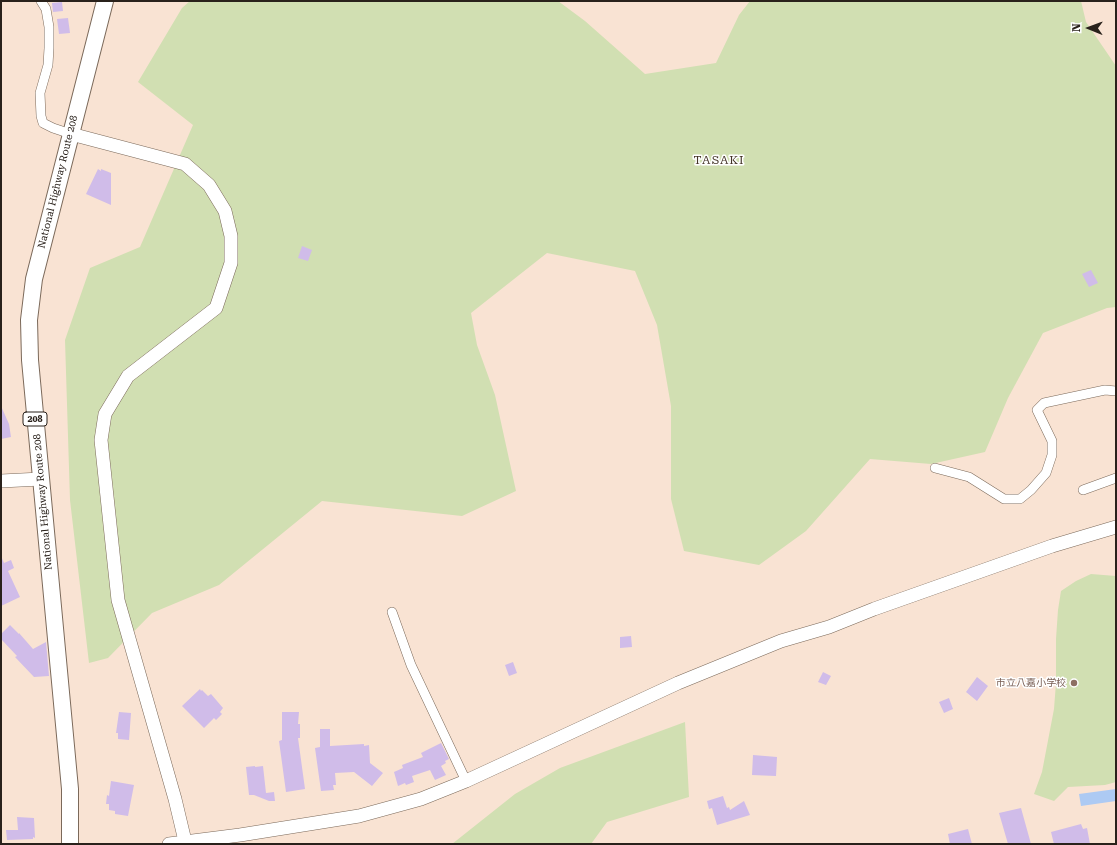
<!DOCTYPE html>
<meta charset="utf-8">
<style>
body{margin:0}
#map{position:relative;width:1117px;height:845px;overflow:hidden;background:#f9e3d3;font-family:"Roboto Serif",serif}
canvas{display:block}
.frame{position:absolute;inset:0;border:2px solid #29211b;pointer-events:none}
.north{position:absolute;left:1069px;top:8px;width:40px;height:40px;-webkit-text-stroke:3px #fff;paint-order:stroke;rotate:271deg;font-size:11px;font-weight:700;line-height:16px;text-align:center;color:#29211b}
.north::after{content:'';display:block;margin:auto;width:14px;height:18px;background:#29211b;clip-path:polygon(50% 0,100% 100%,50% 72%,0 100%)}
</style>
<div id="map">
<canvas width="1117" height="845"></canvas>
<div class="frame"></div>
<div class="north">N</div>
</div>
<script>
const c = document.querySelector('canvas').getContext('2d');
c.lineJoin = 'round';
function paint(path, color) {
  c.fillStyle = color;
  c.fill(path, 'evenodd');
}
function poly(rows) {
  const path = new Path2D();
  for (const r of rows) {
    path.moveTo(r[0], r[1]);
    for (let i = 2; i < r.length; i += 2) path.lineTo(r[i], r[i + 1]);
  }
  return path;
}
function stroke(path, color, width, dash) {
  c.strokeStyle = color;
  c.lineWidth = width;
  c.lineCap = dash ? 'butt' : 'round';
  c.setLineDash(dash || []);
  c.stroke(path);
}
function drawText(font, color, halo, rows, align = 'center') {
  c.font = font + ' "Roboto Serif","Noto Sans JP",serif';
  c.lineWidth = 3;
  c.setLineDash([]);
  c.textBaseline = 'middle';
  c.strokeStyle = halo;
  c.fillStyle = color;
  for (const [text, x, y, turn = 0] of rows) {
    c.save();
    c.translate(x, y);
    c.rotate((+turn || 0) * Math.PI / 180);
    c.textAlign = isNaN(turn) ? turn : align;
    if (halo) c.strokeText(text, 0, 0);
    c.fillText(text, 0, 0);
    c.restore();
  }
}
paint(poly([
 [190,1,558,1,585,21,645,74,716,63,739,15,750,1,1081,1,1086,22,1116,66,1116,307,1107,308,1043,333,1008,398,985,452,931,464,870,459,806,531,759,565,684,551,671,499,671,406,657,325,635,271,547,253,471,313,477,345,495,395,516,491,462,516,322,501,219,585,152,613,108,658,89,663,70,500,65,340,90,268,140,247,193,125,138,82,182,8],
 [1091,574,1116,576,1116,782,1105,785,1068,787,1054,801,1034,794,1042,772,1054,709,1056,683,1056,639,1058,610,1061,591,1076,581],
 [685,722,689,797,607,822,591,844,452,844,515,794,560,768]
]), '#d1dfb2');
paint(poly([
 [1116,789,1116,801,1081,806,1079,794]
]), '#adcaf3');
paint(poly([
 [62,2,63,11,53,12,52,3],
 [68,18,70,33,59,34,57,19],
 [98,169,101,171,101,169,111,173,111,205,86,194],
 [302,246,312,250,308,261,298,258],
 [1091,270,1098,283,1089,287,1082,274],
 [1,406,9,424,11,437,1,439],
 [1,556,4,563,11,560,14,568,8,571,20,597,1,606],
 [10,625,19,634,19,633,33,649,46,642,49,676,34,677,15,657,17,656,1,639,1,634],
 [631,636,632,647,620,648,620,637],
 [513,662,517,673,509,676,505,665],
 [823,672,831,676,826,685,818,682],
 [977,677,988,686,977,701,966,692],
 [200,689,201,691,202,690,208,696,211,694,223,708,220,712,222,714,216,720,214,718,204,728,182,706],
 [949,698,953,709,944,713,939,702],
 [119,712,131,713,129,740,118,739,118,733,116,733],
 [282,712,299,712,298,724,300,724,300,738,298,738,305,789,286,792,279,741,282,740],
 [320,729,330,729,330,746,364,744,364,746,369,745,370,763,383,773,372,786,354,772,335,773,336,785,333,785,334,790,321,791,315,748,320,747],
 [441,743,449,759,445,761,446,763,441,766,446,775,435,780,430,770,412,776,414,782,406,785,405,783,398,786,394,772,403,768,402,765,423,757,421,753],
 [753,755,777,757,776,776,752,775],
 [255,766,255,767,263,766,266,793,274,792,275,801,269,801,254,795,249,795,246,767],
 [111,781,134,785,128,816,115,814,115,811,109,810,109,804,106,804,107,795,109,796],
 [723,796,727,808,729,807,730,810,744,801,750,815,717,825,712,808,709,809,707,801],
 [1021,808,1031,844,1008,844,999,813],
 [17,817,34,818,35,838,33,837,33,839,7,840,6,830,18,830],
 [1081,824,1083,829,1087,828,1090,844,1054,844,1051,832],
 [968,829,972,844,950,844,948,834]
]), '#d0bce9');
const street = poly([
 [41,1,46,9,49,27,49,48,48,65,40,93,41,116,43,123,53,128,71,134],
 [935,468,969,477,1004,499,1020,499,1031,490,1046,473,1052,455,1052,441,1037,410,1044,403,1105,390,1116,391],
 [1083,490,1116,478],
 [392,612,411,665,466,781]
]);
const secondary = poly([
 [71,134,185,164,209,185,225,211,231,236,231,263,216,308,128,376,105,414,101,440,118,600,175,799,185,841],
 [1,481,41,479],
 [169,844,240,835,359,816,421,799,466,781,678,683,781,641,829,627,874,609,1052,546,1116,527]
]);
const highway = poly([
 [70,844,70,789,30,360,29,320,34,279,105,1]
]);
stroke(street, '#7b695a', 10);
stroke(secondary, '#7b695a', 14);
stroke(highway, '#7b695a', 18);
stroke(street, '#fff', 9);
stroke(secondary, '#fff', 13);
stroke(highway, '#fff', 16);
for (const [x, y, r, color] of [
 [1074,683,4,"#8d6e63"]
]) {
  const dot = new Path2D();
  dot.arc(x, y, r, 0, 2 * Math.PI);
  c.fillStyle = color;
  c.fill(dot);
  stroke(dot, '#fff', 1.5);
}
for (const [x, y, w] of [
 [35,419,24]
]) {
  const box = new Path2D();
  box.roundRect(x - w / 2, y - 7, w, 14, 3);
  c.fillStyle = '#fff';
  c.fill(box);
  stroke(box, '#29211b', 1);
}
drawText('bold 9px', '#29211b', null, [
 ["208",35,419]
]);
drawText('10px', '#29211b', '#fff', [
 ["National Highway Route 208",58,182,-76],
 ["National Highway Route 208",43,502,-95]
]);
drawText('10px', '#785e54', '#fff', [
 ["市立八嘉小学校",1066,683]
], 'right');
c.letterSpacing = '1px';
drawText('12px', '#433326', '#fff', [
 ["TASAKI",719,160]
]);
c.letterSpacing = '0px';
</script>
